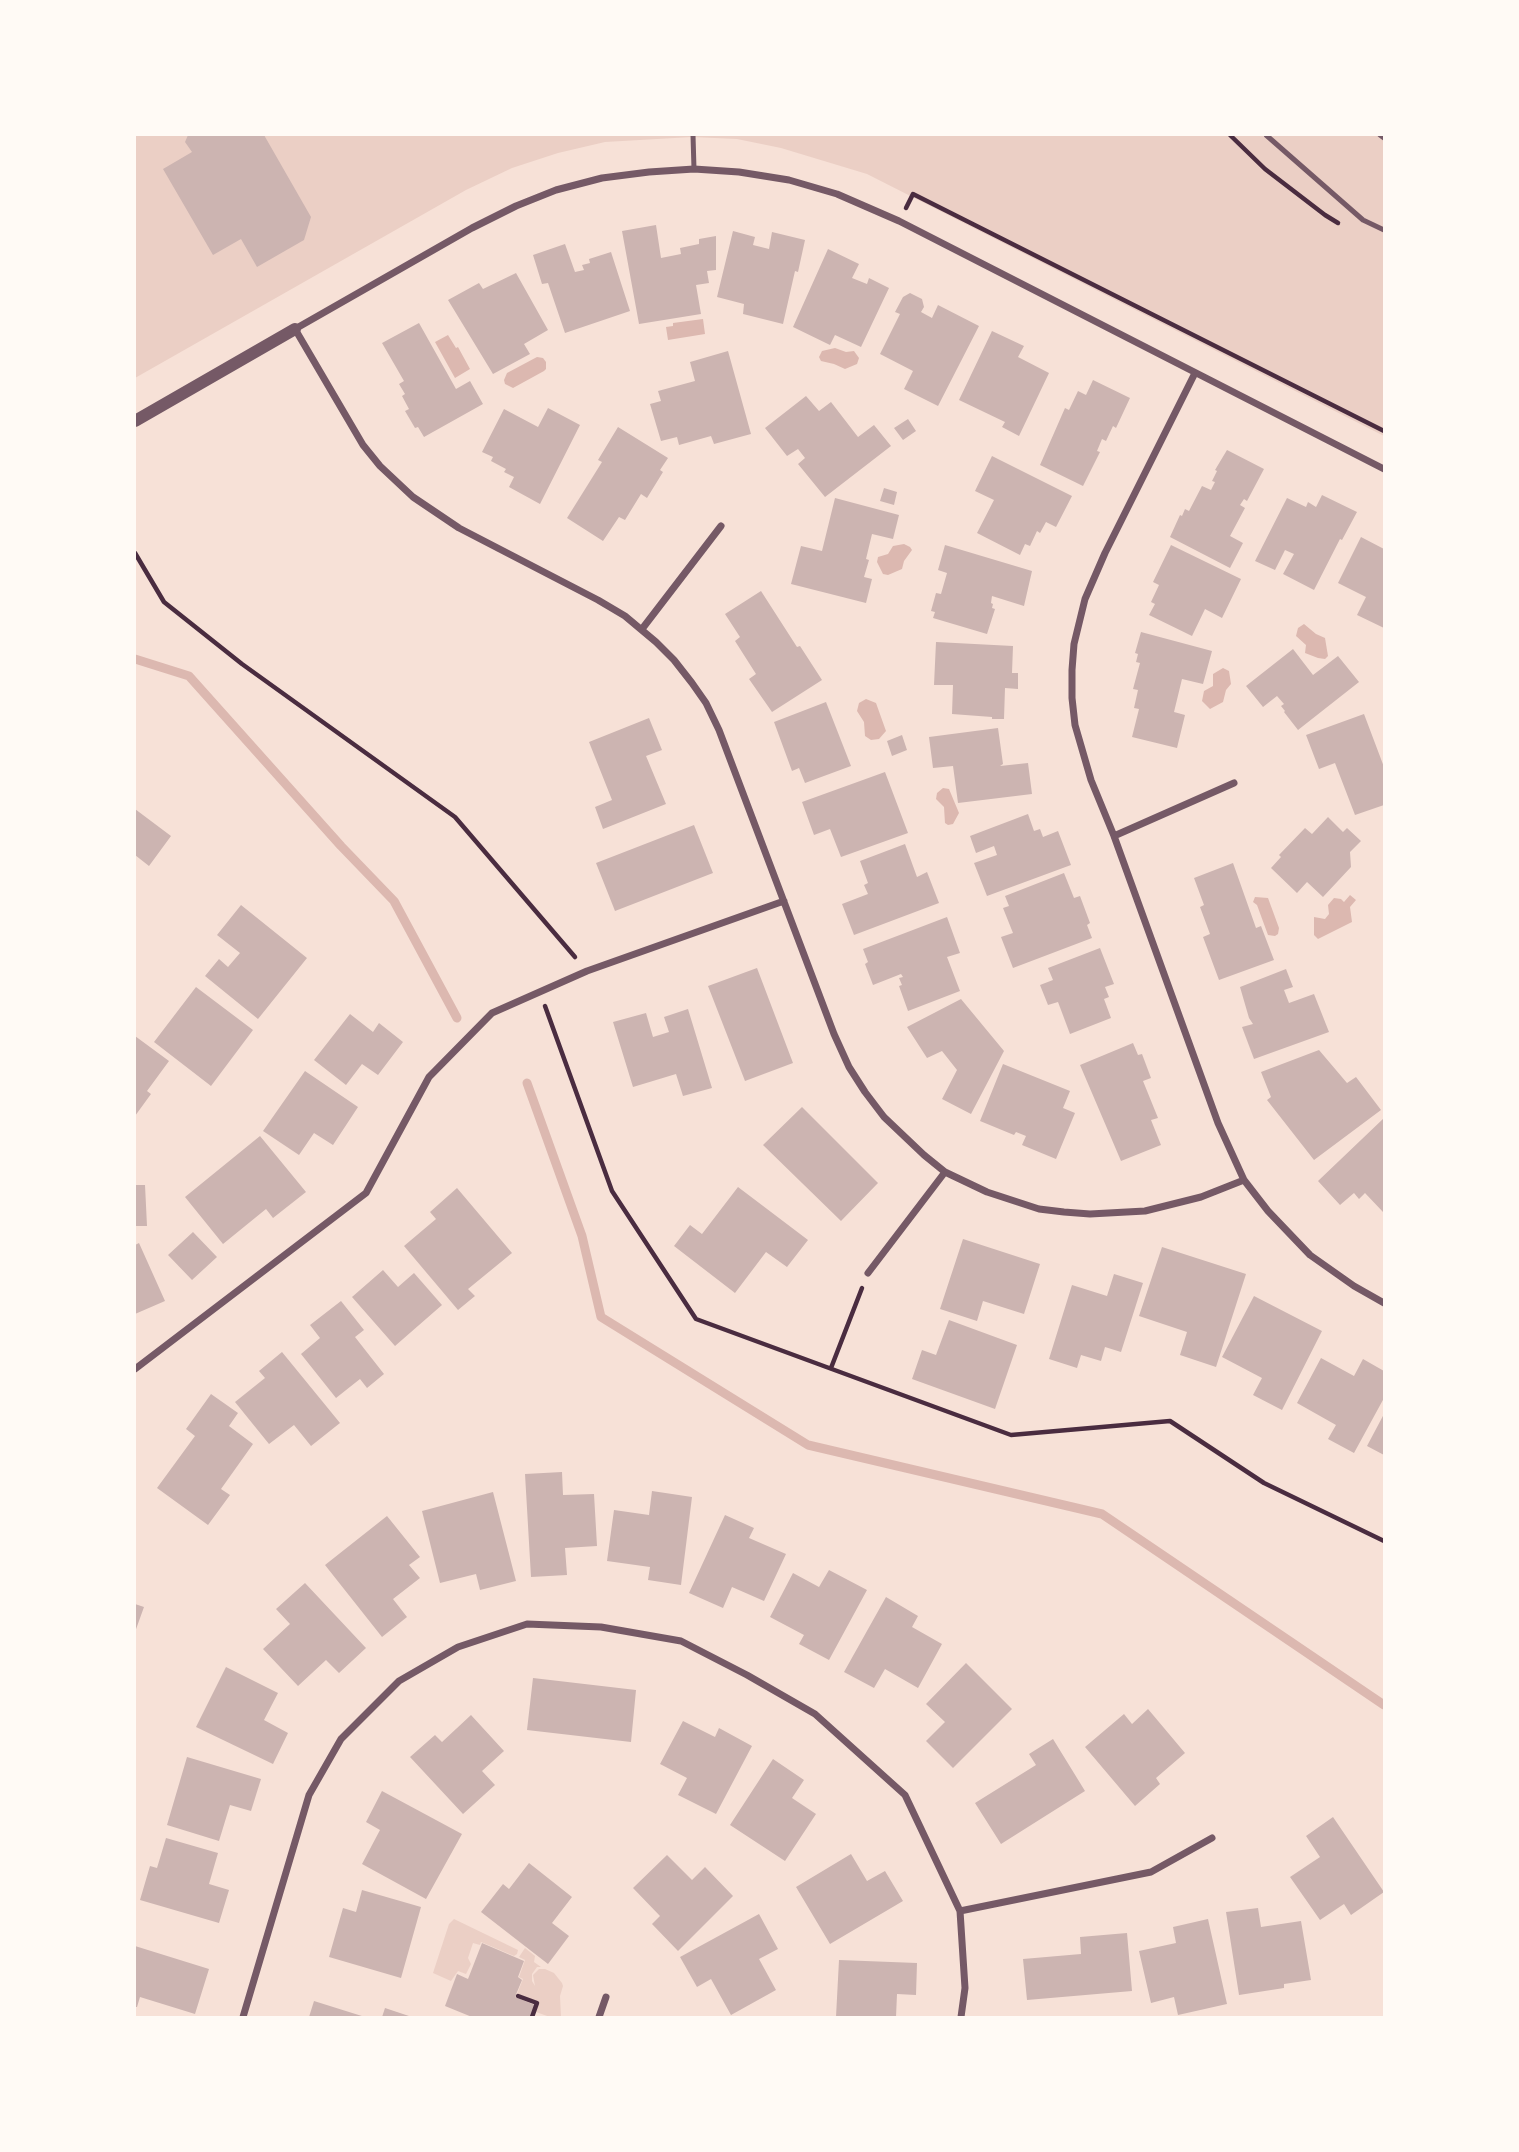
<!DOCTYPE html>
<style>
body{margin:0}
#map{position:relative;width:1519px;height:2152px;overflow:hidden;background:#f7e1d7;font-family:"Source Serif 4",serif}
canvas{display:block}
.frame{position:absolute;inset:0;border:136px solid #fffaf5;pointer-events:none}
</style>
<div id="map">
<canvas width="1519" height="2152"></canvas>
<div class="frame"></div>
</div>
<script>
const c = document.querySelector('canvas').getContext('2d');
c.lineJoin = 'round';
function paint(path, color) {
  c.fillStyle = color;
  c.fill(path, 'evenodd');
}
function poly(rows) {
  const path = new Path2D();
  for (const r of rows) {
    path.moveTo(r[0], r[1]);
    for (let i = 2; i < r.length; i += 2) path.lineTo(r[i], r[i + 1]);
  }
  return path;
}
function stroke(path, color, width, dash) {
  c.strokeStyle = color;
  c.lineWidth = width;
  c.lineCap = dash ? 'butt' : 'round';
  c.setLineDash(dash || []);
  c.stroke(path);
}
paint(poly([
 [135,135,1384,135,1384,436,867,174,781,148,737,139,692,137,605,142,558,153,512,168,466,190,135,378],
 [454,1919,518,1950,517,1954,514,1956,481,1942,480,1945,473,1943,468,1958,471,1964,466,1974,458,1971,451,1981,433,1973,449,1924],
 [525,1948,535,1956,534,1962,541,1967,537,1967,532,1974,532,1981,535,1986,533,1975,539,1969,545,1969,554,1973,562,1983,563,1986,560,1996,561,2017,550,2017,536,2012,539,2002,517,1994,523,1979,519,1977,525,1960,519,1957]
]), '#ebcfc5');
paint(poly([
 [703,319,705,334,668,340,666,327,673,326,673,323],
 [448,335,456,348,458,347,470,369,455,378,435,342],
 [835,348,846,352,854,351,859,358,857,364,845,369,834,364,821,361,819,357,822,351],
 [537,357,543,358,546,362,546,369,544,371,513,388,505,384,504,380,507,373],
 [904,544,910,547,912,550,904,561,902,569,888,575,883,574,877,562,878,557,888,554,893,546],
 [1304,624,1316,634,1325,638,1328,656,1325,659,1318,658,1305,653,1306,645,1296,636,1298,628],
 [1223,668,1229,671,1231,684,1226,690,1223,702,1210,709,1202,701,1204,691,1213,686,1213,674],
 [866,699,876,703,886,731,879,739,871,740,865,736,864,722,857,711,859,703],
 [943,788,949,789,959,813,953,824,948,825,945,823,944,807,936,799,937,793],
 [1350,895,1356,900,1350,907,1352,922,1318,939,1314,935,1314,917,1325,919,1329,914,1328,905,1334,898,1341,899,1344,902],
 [1255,897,1268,898,1279,928,1278,934,1275,936,1268,935,1257,905,1253,902]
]), '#dcb8b0');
stroke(poly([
 [135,659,189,676,341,846,394,901,457,1018],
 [527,1083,582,1236,601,1317,808,1445,1102,1514,1384,1705]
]), '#dcb8b0', 9);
paint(poly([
 [188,135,264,135,311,217,304,240,257,267,241,239,213,255,163,169,192,152,185,142],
 [656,225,661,258,681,254,680,248,699,244,699,239,716,236,716,270,707,271,709,283,696,285,701,314,639,324,622,231],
 [733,231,755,237,753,245,769,249,772,232,805,240,798,272,795,271,783,324,743,314,744,304,717,297],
 [565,244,575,272,584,270,582,265,590,263,589,259,611,252,630,311,565,333,548,283,542,284,533,255],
 [828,249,859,264,852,278,867,284,869,278,889,288,861,347,835,335,830,345,793,327],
 [516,273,548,330,524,344,530,354,493,374,448,300,479,283,483,289],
 [910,293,922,299,924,307,921,312,932,318,938,305,979,326,938,406,904,389,913,371,880,354,900,314,895,312,903,297],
 [419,323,456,389,470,381,483,404,424,437,418,427,415,428,405,411,409,409,402,396,405,394,399,384,404,381,382,343],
 [992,331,1024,346,1018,357,1049,373,1019,436,1002,427,1005,422,959,400],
 [728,351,751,434,714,444,711,436,679,445,677,437,661,441,650,404,661,401,658,391,695,381,690,362],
 [1093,380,1130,398,1116,428,1113,426,1106,441,1102,439,1097,451,1100,452,1083,486,1040,465,1065,408,1069,410,1078,391,1086,395],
 [806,396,819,411,831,402,858,437,874,425,891,446,825,497,798,464,805,458,798,449,787,456,765,428],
 [548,408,580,425,540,504,509,487,514,477,504,472,506,469,491,461,493,457,482,452,504,409,538,427],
 [908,419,916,431,903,440,894,428],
 [618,427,668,458,660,470,663,472,647,498,641,494,625,520,619,517,603,541,567,518,602,462,598,460],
 [1227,450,1264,469,1247,501,1244,499,1240,505,1245,508,1230,536,1243,543,1230,568,1170,537,1180,515,1182,516,1185,509,1189,511,1202,486,1211,490,1215,482,1212,481,1217,471,1215,470],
 [992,456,1072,496,1056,527,1046,522,1040,533,1037,531,1030,546,1025,544,1020,555,977,533,994,500,975,491],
 [884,488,897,492,894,505,880,501],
 [1322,495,1357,512,1342,540,1340,539,1314,590,1283,574,1294,554,1285,550,1275,570,1255,561,1287,498,1306,507,1308,502,1316,507],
 [835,498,899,515,893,539,872,534,866,559,869,560,864,577,872,579,866,603,791,584,801,546,822,551],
 [1361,537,1384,549,1384,628,1357,615,1366,597,1338,583],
 [945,545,1032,571,1024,606,992,596,991,603,993,604,992,608,995,609,987,634,933,618,935,612,931,611,936,593,941,594,947,573,938,570],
 [1171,545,1241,579,1222,618,1205,609,1192,636,1149,615,1155,604,1151,602,1159,585,1153,582],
 [761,591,797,647,800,646,822,680,772,712,749,679,756,674,735,641,740,637,725,614],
 [1141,632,1212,651,1203,684,1182,679,1174,712,1185,715,1177,748,1132,737,1139,709,1134,708,1138,690,1133,689,1140,663,1136,662,1138,654,1135,653],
 [936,642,1013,646,1012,673,1018,673,1018,689,1005,688,1004,719,992,719,992,717,952,714,953,685,934,685],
 [1293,649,1313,675,1338,656,1359,682,1298,730,1284,712,1285,711,1281,706,1284,704,1277,696,1263,707,1246,686],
 [826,702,851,766,805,783,799,768,792,771,774,722],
 [1364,714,1384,767,1384,805,1355,815,1335,763,1319,769,1306,735],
 [649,718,662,750,646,756,666,804,603,829,595,807,612,800,589,742],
 [998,728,1003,764,1000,766,1028,763,1032,794,958,803,953,766,933,768,929,737],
 [902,735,907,750,892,756,887,741],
 [885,772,908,833,841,857,830,829,814,835,802,802],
 [135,809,171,836,149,866,135,855],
 [1028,814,1034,831,1040,829,1043,837,1058,831,1071,865,987,896,974,863,997,855,994,846,976,853,970,836],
 [1328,817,1343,832,1347,828,1361,841,1350,852,1351,867,1323,897,1307,882,1297,893,1271,868,1281,857,1279,855,1305,828,1312,834],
 [694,825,713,873,615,911,596,863],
 [905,844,917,877,927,872,939,903,854,935,842,904,868,894,864,885,868,883,860,861],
 [1233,863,1256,928,1261,926,1274,960,1219,980,1203,937,1210,934,1200,907,1204,905,1194,878],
 [1064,873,1074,898,1080,896,1090,923,1087,925,1092,938,1013,968,1001,937,1013,933,1003,908,1009,906,1005,896],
 [241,905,307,958,258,1019,205,976,219,959,228,967,240,953,217,935],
 [947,917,960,953,947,957,960,991,908,1011,899,986,902,985,899,978,903,977,901,974,873,985,865,964,868,962,863,949],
 [1100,948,1114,984,1105,987,1109,997,1104,999,1111,1018,1070,1034,1058,1002,1048,1005,1040,985,1053,980,1048,968],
 [757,968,793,1063,745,1081,708,986],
 [1286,969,1293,987,1284,990,1289,1003,1314,994,1329,1032,1254,1059,1242,1027,1253,1024,1249,1018,1240,987],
 [196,987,253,1030,211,1086,154,1042],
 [961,999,1004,1051,971,1114,942,1099,957,1070,942,1051,927,1058,907,1027],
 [688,1009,712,1088,683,1096,676,1074,633,1087,613,1022,646,1013,653,1037,669,1032,664,1017],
 [350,1014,373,1032,379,1023,403,1042,378,1075,362,1064,346,1085,314,1060],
 [135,1036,169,1061,147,1091,151,1094,135,1116],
 [1133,1043,1138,1055,1142,1054,1151,1078,1143,1081,1158,1118,1151,1120,1161,1145,1121,1161,1080,1065],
 [1319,1050,1347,1083,1356,1077,1381,1110,1314,1160,1267,1100,1271,1097,1261,1072],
 [1003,1064,1070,1091,1063,1108,1075,1113,1056,1159,1022,1145,1026,1136,1016,1132,1014,1135,980,1121],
 [305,1071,358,1107,333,1145,314,1133,299,1155,263,1131],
 [802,1107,878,1183,841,1221,763,1145],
 [1384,1118,1384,1211,1383,1212,1365,1193,1359,1199,1354,1193,1340,1205,1318,1181],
 [260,1136,306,1192,273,1218,266,1209,223,1244,185,1197],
 [135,1185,145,1185,147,1226,135,1226],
 [738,1187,808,1240,787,1267,766,1252,735,1293,674,1246,690,1225,702,1234],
 [457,1188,512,1253,468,1289,475,1296,458,1310,404,1246,436,1219,430,1212],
 [193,1232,217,1257,192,1280,168,1255],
 [963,1239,1040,1264,1024,1314,983,1301,977,1321,940,1309],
 [139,1243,165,1301,135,1314,135,1245],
 [1162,1247,1246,1274,1216,1367,1180,1355,1187,1332,1139,1316],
 [383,1270,398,1287,414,1273,442,1305,395,1346,352,1297],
 [1114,1274,1143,1283,1121,1352,1105,1347,1101,1361,1081,1355,1077,1368,1049,1359,1072,1285,1107,1296],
 [1254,1296,1322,1331,1282,1410,1253,1395,1262,1378,1222,1357],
 [341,1301,364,1330,355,1337,384,1374,367,1388,360,1379,336,1398,301,1354,320,1338,310,1325],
 [949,1320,1017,1345,995,1409,912,1379,922,1350,936,1355],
 [282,1352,340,1423,311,1446,294,1425,269,1444,235,1402,265,1378,259,1371],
 [1321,1358,1354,1376,1363,1359,1384,1371,1384,1398,1354,1453,1328,1439,1336,1425,1297,1403],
 [211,1394,238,1413,229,1426,253,1444,221,1489,230,1495,208,1525,157,1488,195,1436,186,1429],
 [1384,1414,1384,1455,1367,1446],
 [562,1472,563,1495,594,1494,597,1546,565,1548,567,1575,531,1577,525,1474],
 [652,1491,692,1497,681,1585,648,1580,650,1567,607,1561,614,1510,649,1515],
 [493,1492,516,1581,480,1590,476,1574,440,1583,422,1511],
 [725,1515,754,1528,749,1538,786,1554,764,1601,732,1587,723,1608,689,1593],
 [387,1516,420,1557,409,1565,420,1578,393,1599,407,1617,382,1637,325,1565],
 [829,1570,867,1590,829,1660,799,1644,804,1635,770,1617,793,1573,819,1587],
 [305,1583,366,1648,339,1673,326,1660,298,1686,263,1649,290,1624,276,1609],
 [886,1597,918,1616,912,1627,942,1644,918,1688,885,1669,874,1688,844,1672],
 [135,1604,144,1607,135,1632],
 [966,1663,1012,1709,953,1768,926,1741,945,1722,926,1704],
 [226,1667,278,1693,264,1720,288,1733,273,1764,196,1727],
 [533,1678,636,1690,631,1742,527,1730],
 [1148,1709,1185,1753,1156,1778,1160,1784,1135,1806,1085,1747,1124,1714,1132,1724],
 [471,1715,504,1751,482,1771,495,1785,463,1814,410,1757,435,1735,442,1742],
 [683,1721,715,1737,719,1728,752,1746,716,1814,678,1795,687,1778,660,1764],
 [1053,1739,1085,1791,1001,1844,975,1803,1036,1765,1029,1754],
 [187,1757,261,1779,251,1811,230,1805,219,1841,167,1825],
 [773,1759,804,1780,792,1798,816,1814,785,1861,730,1825],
 [382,1791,462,1834,426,1899,362,1864,380,1830,366,1822],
 [1333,1817,1384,1892,1351,1915,1344,1904,1320,1920,1290,1877,1320,1857,1306,1836],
 [166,1838,218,1853,209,1884,229,1890,219,1923,140,1900,150,1866,157,1868],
 [851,1854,867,1881,885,1871,903,1901,830,1944,796,1887],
 [667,1855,692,1880,705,1867,733,1896,678,1951,652,1924,660,1916,633,1888],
 [529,1863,572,1897,552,1923,569,1936,548,1964,481,1912,503,1884,509,1889],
 [362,1890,421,1907,401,1978,329,1957,343,1908,356,1912],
 [1258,1908,1261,1927,1301,1921,1311,1980,1284,1984,1284,1988,1239,1995,1226,1912],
 [759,1914,778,1949,759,1959,776,1990,731,2015,711,1979,697,1987,680,1957],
 [1208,1919,1227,2004,1178,2015,1174,1997,1151,2003,1139,1951,1176,1943,1173,1927],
 [1127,1933,1132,1991,1027,2000,1023,1959,1081,1954,1080,1937],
 [482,1943,524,1961,518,1977,522,1980,515,1997,535,2005,531,2017,472,2017,445,2006,457,1974,468,1979],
 [135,1946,209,1969,195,2014,140,1997,137,2007,135,2007],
 [839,1960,917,1963,916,1995,897,1994,896,2017,836,2017],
 [314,2001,365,2017,309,2017],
 [385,2008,412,2017,382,2017]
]), '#ccb4b1');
stroke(poly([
 [1230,135,1265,169,1325,215,1338,223],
 [906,208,913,194,1384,431],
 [135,553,164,602,242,664,455,817,575,957],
 [545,1006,612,1191,696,1319,1011,1435,1170,1421,1264,1483,1384,1541],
 [831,1368,862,1288],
 [518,1996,537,2003,532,2017]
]), '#4a2c40', 4.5);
stroke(poly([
 [693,135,694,169],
 [1266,135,1363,220,1384,230],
 [1380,135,1384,138]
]), '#755966', 5);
stroke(poly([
 [1195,373,1105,553,1085,599,1074,644,1072,670,1072,698,1075,725,1091,780,1114,836,1218,1123,1244,1180,1268,1211,1310,1255,1354,1286,1384,1303],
 [642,629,721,526],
 [1114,836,1234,783],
 [1244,1180,1201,1197,1145,1211,1090,1214,1064,1212,1039,1209,987,1192,945,1172,924,1155,884,1117,865,1092,849,1067,834,1034,719,730,706,703,692,683,674,660,656,642,625,616,598,600,459,528,413,497,380,466,363,445,295,329,472,228,516,206,556,190,602,178,649,172,694,169,739,172,789,180,837,194,899,221,1384,469],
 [868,1273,945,1172],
 [135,1369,366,1193,429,1077,492,1013,587,971,784,901],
 [960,1911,1151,1872,1212,1838],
 [243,2017,309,1795,341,1739,399,1681,458,1647,527,1624,601,1627,681,1641,747,1675,815,1714,905,1795,960,1911,965,1988,961,2017],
 [599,2017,606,1997]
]), '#755966', 7);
stroke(poly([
 [135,421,295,329]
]), '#755966', 12);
</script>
